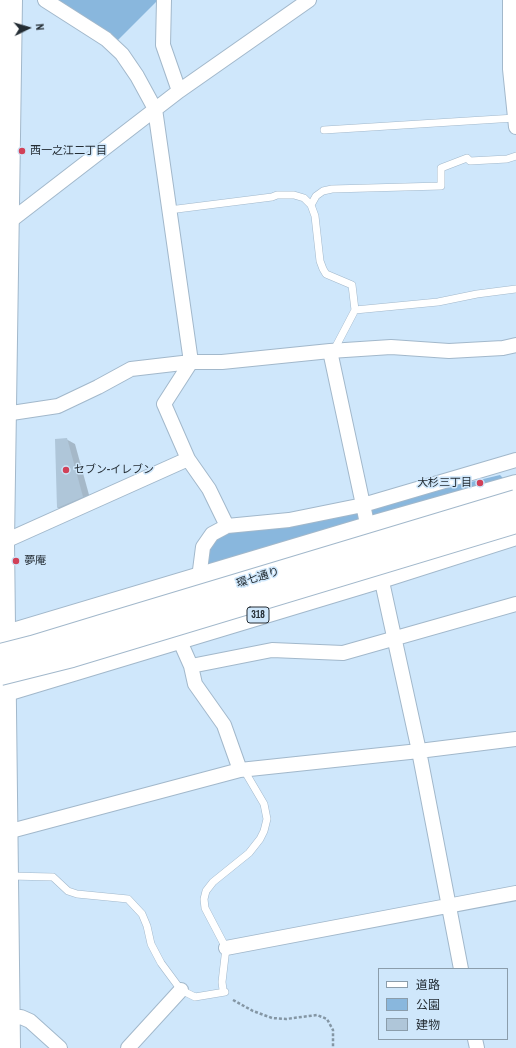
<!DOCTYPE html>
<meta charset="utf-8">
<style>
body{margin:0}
#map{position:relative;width:516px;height:1048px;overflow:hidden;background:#cfe7fb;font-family:"Archivo Narrow","Noto Sans JP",sans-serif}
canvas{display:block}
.legend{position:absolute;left:378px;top:968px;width:130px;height:72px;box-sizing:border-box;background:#cfe7fb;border:1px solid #8b9dab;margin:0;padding:5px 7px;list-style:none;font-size:12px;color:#242d34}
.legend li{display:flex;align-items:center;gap:8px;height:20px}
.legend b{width:20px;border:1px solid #8b9dab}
.north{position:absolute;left:8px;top:8px;width:40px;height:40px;-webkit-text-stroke:3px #cfe7fb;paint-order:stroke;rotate:85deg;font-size:11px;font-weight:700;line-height:16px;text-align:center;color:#242d34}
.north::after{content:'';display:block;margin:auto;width:14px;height:18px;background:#242d34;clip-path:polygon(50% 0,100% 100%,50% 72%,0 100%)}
</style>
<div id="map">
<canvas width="516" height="1048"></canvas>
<ul class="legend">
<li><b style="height:5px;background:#fff"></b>道路</li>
<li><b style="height:11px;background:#89b7dd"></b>公園</li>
<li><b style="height:11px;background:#afc6d9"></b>建物</li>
</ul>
<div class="north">N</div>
</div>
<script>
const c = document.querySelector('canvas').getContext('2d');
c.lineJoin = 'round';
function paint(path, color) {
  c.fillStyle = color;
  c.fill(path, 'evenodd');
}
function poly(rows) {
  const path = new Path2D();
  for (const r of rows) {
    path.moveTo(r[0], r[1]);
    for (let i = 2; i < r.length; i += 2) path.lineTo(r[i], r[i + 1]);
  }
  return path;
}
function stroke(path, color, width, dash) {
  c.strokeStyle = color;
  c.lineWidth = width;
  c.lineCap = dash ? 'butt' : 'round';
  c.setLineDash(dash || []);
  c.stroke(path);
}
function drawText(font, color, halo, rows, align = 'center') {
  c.font = font + ' "Archivo Narrow","Noto Sans JP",sans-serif';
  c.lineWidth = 3;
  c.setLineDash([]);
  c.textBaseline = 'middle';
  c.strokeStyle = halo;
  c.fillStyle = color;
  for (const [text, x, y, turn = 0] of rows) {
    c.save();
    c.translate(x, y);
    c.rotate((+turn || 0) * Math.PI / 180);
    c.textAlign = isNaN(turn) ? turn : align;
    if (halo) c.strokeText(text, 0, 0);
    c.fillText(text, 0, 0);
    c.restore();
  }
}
paint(poly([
 [53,0,158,0,116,42],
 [500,475,503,478,368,519,367,507],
 [360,509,363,523,203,570,206,552,216,540,229,530]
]), '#89b7dd');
paint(poly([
 [66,439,75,444,91,502,67,513,58,508,56,440]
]), '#0003');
paint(poly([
 [67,438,83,497,57,508,55,439]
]), '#afc6d9');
const service = poly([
 [324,130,515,118],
 [311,205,316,196,323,191,332,189,441,186,441,168,467,158,470,161,507,159,516,156],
 [169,210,272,197,277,195,294,195,304,198,311,205,315,216,320,261,323,269,326,274,352,285,355,310,438,302,477,294,516,289],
 [334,350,355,310],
 [10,876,53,877,68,891,77,894,128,899,142,914,147,926,151,944,161,963,181,990,195,997,225,992],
 [223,990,222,982,226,948,205,908,204,899,206,891,213,882,249,853,260,839,264,831,267,819,264,804,244,770]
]);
const minor = poly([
 [45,0,106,39,122,54,137,76,155,109,191,362,222,362,330,351,391,347,449,351,503,348,516,345],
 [164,0,163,45,179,91],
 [510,0,510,69,516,127],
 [9,222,179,91,309,0],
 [330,351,368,528],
 [5,414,58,406,98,387,131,369,191,362,164,404,188,459,209,489,227,526],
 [3,542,188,459],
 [381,577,419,751,461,969],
 [199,578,203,547,212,534,227,526,289,520,363,505,516,460],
 [179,639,191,666,195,684,224,725,240,770],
 [191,666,272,650,343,653,516,604],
 [7,832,240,770,419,751,516,739],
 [226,948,516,893],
 [9,1019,21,1017,30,1021,60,1048],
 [475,1039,477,1048],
 [128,1048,181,990]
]);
const primary = poly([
 [0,638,368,528,516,486],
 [0,692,381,577,516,534]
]);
const trunk = poly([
 [9,1048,3,542,11,0]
]);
stroke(service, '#a2b8cb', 8);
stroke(minor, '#a2b8cb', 16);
stroke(primary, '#a2b8cb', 24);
stroke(trunk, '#a2b8cb', 24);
stroke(poly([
 [233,1000,253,1011,272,1018,286,1019,317,1015,327,1019,333,1030,333,1048]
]), '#8496a4', 2.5, [3, 2]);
stroke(service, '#fff', 7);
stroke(minor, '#fff', 14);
stroke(primary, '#fff', 22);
stroke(trunk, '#fff', 22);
const primaryBridge = poly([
 [0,655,32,647,101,626,516,501],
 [0,674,72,656,516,522]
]);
stroke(primaryBridge, '#a2b8cb', 24, []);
stroke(primaryBridge, '#fff', 22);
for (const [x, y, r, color] of [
 [22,151,4,"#d14158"],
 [66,470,4,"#d14158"],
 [480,483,4,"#d14158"],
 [16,561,4,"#d14158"]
]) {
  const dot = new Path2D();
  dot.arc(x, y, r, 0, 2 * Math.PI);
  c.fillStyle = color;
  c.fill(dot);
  stroke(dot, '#cfe7fb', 1.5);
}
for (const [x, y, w] of [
 [258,615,22]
]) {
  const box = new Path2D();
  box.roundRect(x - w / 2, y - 8, w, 16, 3);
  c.fillStyle = '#cfe7fb';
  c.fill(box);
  stroke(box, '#242d34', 1);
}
drawText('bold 10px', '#242d34', null, [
 ["318",258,615]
]);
drawText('11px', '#242d34', '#cfe7fb', [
 ["西一之江二丁目",30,151],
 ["セブン-イレブン",74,470],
 ["大杉三丁目",472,483,"right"],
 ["夢庵",24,561]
], 'left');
drawText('11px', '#242d34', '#cfe7fb', [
 ["環七通り",258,578,-17]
]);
</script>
